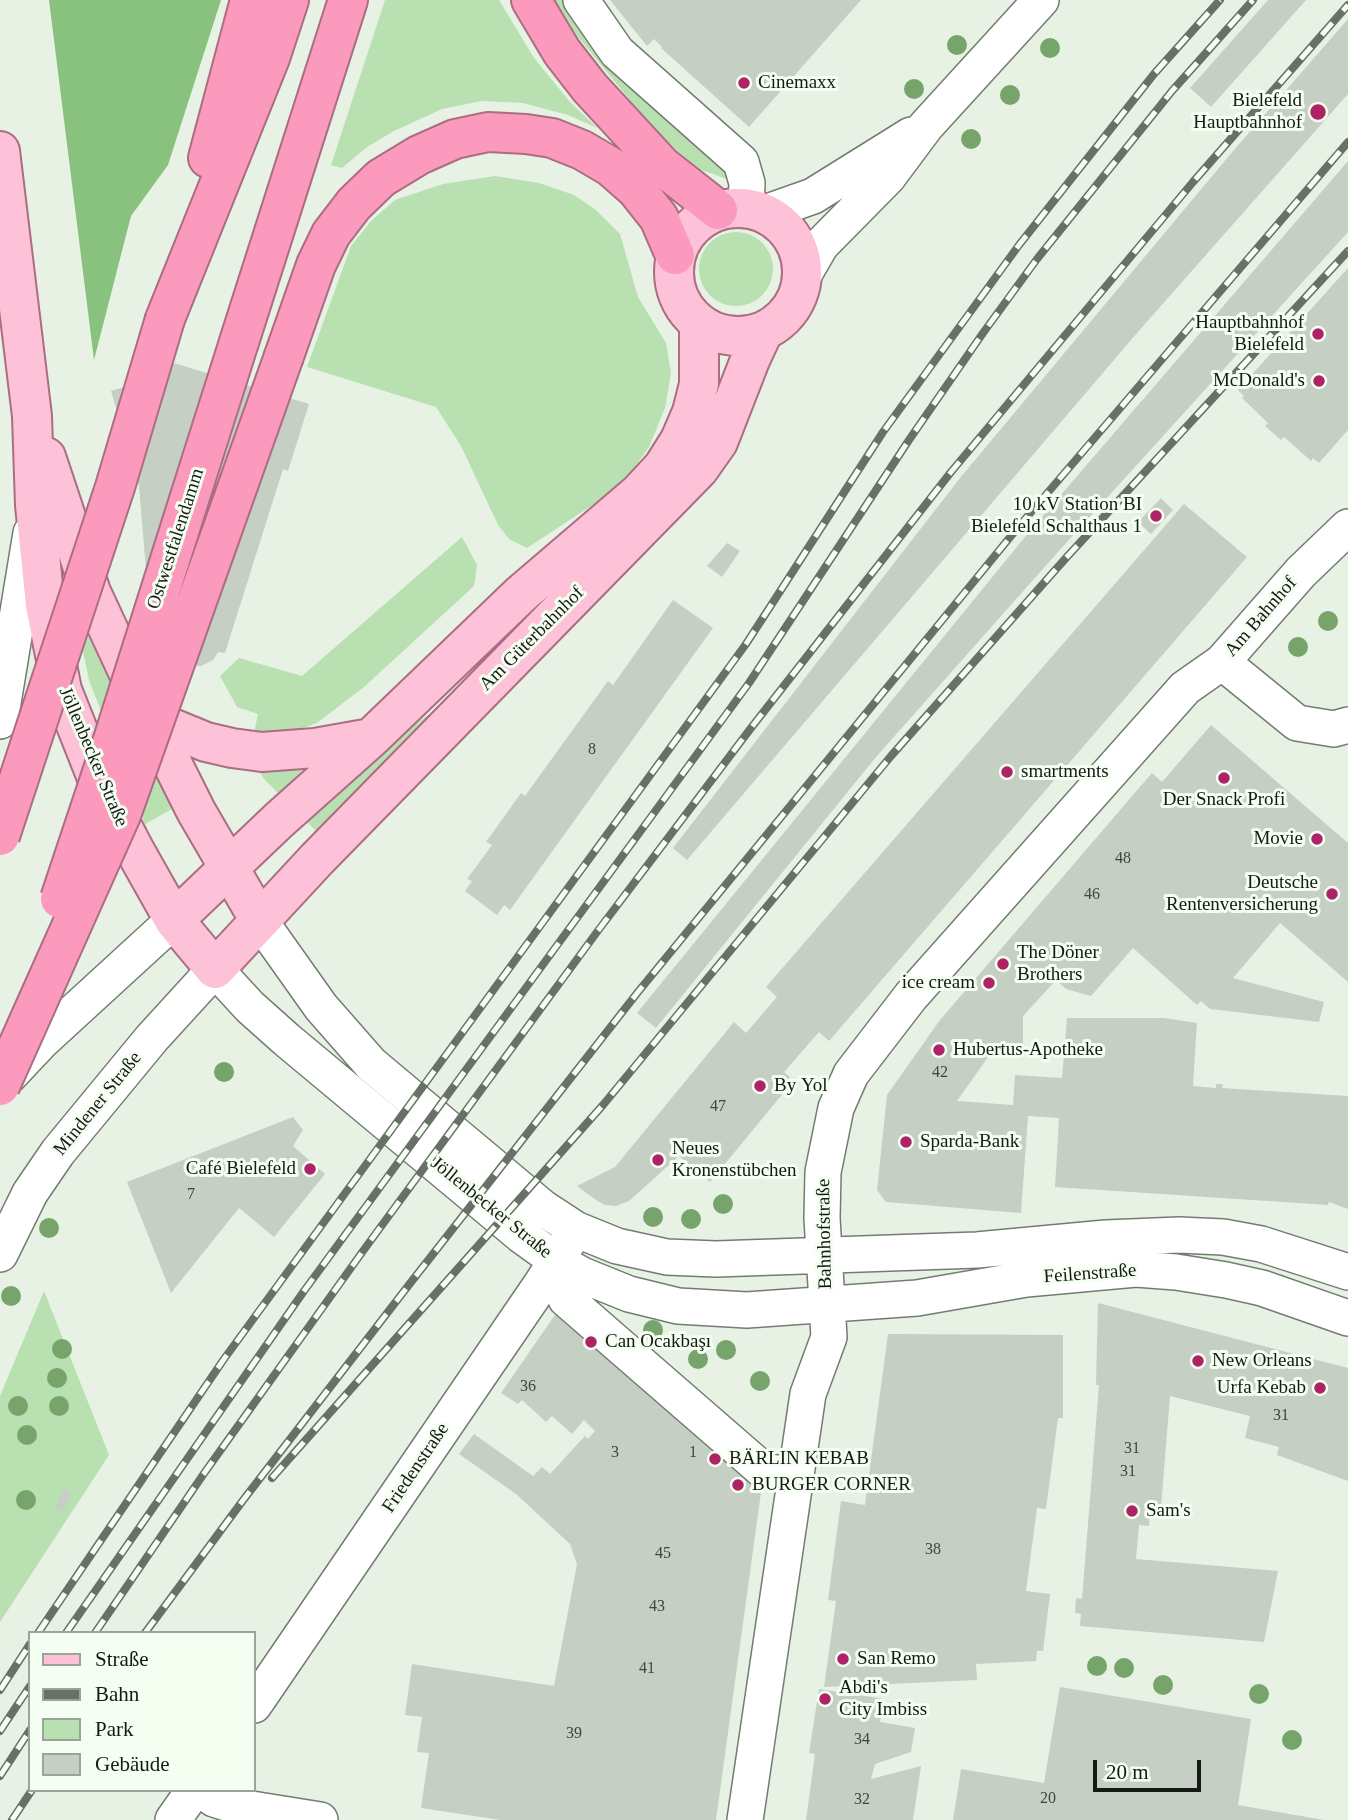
<!DOCTYPE html>
<meta charset="utf-8">
<style>
body{margin:0}
#map{position:relative;width:1348px;height:1820px;overflow:hidden;background:#e7f2e5;font-family:"Times New Roman",serif}
canvas{display:block}
.legend{position:absolute;left:28px;top:1631px;width:228px;height:161px;box-sizing:border-box;background:#f4fff2;border:2px solid #9ba39a;margin:0;padding:9px 12px;list-style:none;font-size:21px;color:#161915}
.legend li{display:flex;align-items:center;gap:14px;height:35px}
.legend b{width:35px;border:2px solid #9ba39a}
.scale{position:absolute;left:1093px;top:1760px;width:108px;height:32px;box-sizing:border-box;border:4px solid #161915;border-top:0;padding-left:9px;font-size:21px;line-height:24px;white-space:nowrap;color:#161915;-webkit-text-stroke:5px #f4fff2;paint-order:stroke}
</style>
<div id="map">
<canvas width="1348" height="1820"></canvas>
<ul class="legend">
<li><b style="height:9px;background:#fdc2d7"></b>Straße</li>
<li><b style="height:9px;background:#697068"></b>Bahn</li>
<li><b style="height:19px;background:#b8e0b0"></b>Park</li>
<li><b style="height:19px;background:#c5cfc3"></b>Gebäude</li>
</ul>
<div class="scale">20 m</div>
</div>
<script>
const c = document.querySelector('canvas').getContext('2d');
c.lineJoin = 'round';
function paint(path, color) {
  c.fillStyle = color;
  c.fill(path, 'evenodd');
}
function poly(rows) {
  const path = new Path2D();
  for (const r of rows) {
    if (r.length === 3) {
      path.moveTo(r[0] + r[2], r[1]);
      path.arc(r[0], r[1], r[2], 0, 2 * Math.PI);
      continue;
    }
    path.moveTo(r[0], r[1]);
    for (let i = 2; i < r.length; i += 2) path.lineTo(r[i], r[i + 1]);
  }
  return path;
}
function stroke(path, color, width, dash) {
  c.strokeStyle = color;
  c.lineWidth = width;
  c.lineCap = dash ? 'butt' : 'round';
  c.setLineDash(dash || []);
  c.stroke(path);
}
function drawText(font, color, halo, rows, align = 'center') {
  c.font = font + ' "Times New Roman",serif';
  c.lineWidth = 6;
  c.setLineDash([]);
  c.textBaseline = 'middle';
  c.strokeStyle = halo;
  c.fillStyle = color;
  for (const [text, x, y, turn = 0] of rows) {
    c.save();
    c.translate(x, y);
    c.rotate((+turn || 0) * Math.PI / 180);
    c.textAlign = isNaN(turn) ? turn : align;
    if (halo) c.strokeText(text, 0, 0);
    c.fillText(text, 0, 0);
    c.restore();
  }
}
paint(poly([
 [385,0,499,0,534,58,570,102,597,128,568,115,523,103,482,101,442,109,394,131,367,147,342,168,331,165],
 [554,0,575,0,723,160,727,179,701,170,676,150,639,111,578,37],
 [495,176,539,183,574,195,596,210,620,234,638,297,666,343,671,373,665,408,649,447,620,487,527,548,509,539,498,525,461,446,436,407,307,367,351,246,371,221,395,200,443,184],
 [736,269,37],
 [462,537,477,565,474,586,364,687,317,723,284,735,254,733,258,714,237,707,220,676,239,658,302,676],
 [89,637,92,638,108,669,172,809,145,824,89,680,81,642],
 [428,715,431,716,320,835,307,822,396,738],
 [257,767,306,767,279,794,264,779],
 [44,1291,109,1455,0,1622,0,1396]
]), '#b8e0b0');
paint(poly([
 [49,0,221,0,168,165,131,216,94,360]
]), '#89c17e');
paint(poly([
 [610,0,861,0,749,127,661,48,662,47,654,39,647,46],
 [1268,0,1306,0,1211,107,1190,88],
 [1348,19,1348,94,1137,333,687,860,673,848,960,478,1233,151],
 [1348,161,1348,232,1057,553,876,757,656,1028,637,1013,1029,532],
 [1348,268,1348,430,1319,463,1313,458,1311,461,1284,437,1281,440,1265,426,1268,423,1242,398,1244,396,1238,390],
 [141,353,309,404,288,471,283,469,225,653,218,652,213,660,201,666,189,665,147,582,139,486,111,391,131,385],
 [1161,498,1173,510,1151,534,1138,522],
 [1184,504,1247,557,829,1041,819,1032,784,1072,789,1076,790,1085,710,1182,679,1156,629,1201,616,1206,605,1205,596,1200,577,1186,615,1167,734,1022,746,1033,777,997,766,987],
 [727,543,740,551,722,577,707,566],
 [673,600,713,628,510,910,504,905,497,915,465,891,472,881,467,879,492,845,486,842,521,793,525,796,608,681,613,685],
 [1211,725,1348,843,1348,982,1280,923,1233,978,1324,1002,1319,1022,1210,1009,1201,1001,1197,1005,1133,948,1091,996,1066,989,1056,980,1023,1016,1023,1050,993,1050,957,1101,1013,1105,1015,1075,1062,1078,1067,1018,1164,1018,1197,1023,1193,1086,1216,1088,1216,1084,1223,1084,1222,1088,1348,1096,1348,1209,1329,1202,1328,1205,1055,1187,1059,1118,1028,1116,1021,1213,886,1202,877,1190,887,1095,940,1020,1133,795,1152,773,1162,782],
 [293,1117,303,1130,293,1146,325,1174,274,1237,239,1208,171,1293,127,1182],
 [1098,1303,1348,1368,1348,1481,1277,1455,1279,1447,1245,1438,1250,1416,1170,1396,1161,1508,1150,1506,1149,1526,1139,1525,1136,1559,1278,1571,1264,1642,1080,1626,1081,1614,1075,1613,1076,1598,1082,1599,1099,1385,1096,1385],
 [557,1312,762,1485,716,1820,500,1820,421,1808,429,1753,417,1752,422,1717,405,1715,412,1664,554,1686,577,1564,570,1544,516,1494,459,1454,474,1434,533,1476,542,1467,550,1474,585,1436,588,1439,595,1431,584,1420,572,1434,552,1416,546,1422,522,1400,518,1404,501,1393],
 [888,1334,1063,1335,1063,1418,1058,1418,1046,1509,1037,1508,1026,1591,1050,1594,1043,1651,1037,1651,1036,1661,976,1664,977,1680,824,1687,836,1601,828,1600,841,1501,865,1505],
 [64,1489,72,1494,63,1512,54,1508],
 [1060,1687,1251,1719,1238,1805,1324,1820,953,1820,961,1769,1044,1783],
 [819,1689,884,1699,880,1722,915,1728,911,1752,875,1764,871,1779,921,1766,913,1820,806,1820,815,1754,809,1753]
]), '#c5cfc3');
const minor = poly([
 [581,0,617,52,741,162,747,183,746,207],
 [765,213,813,196,911,135],
 [803,276,821,245,888,177,926,126,1041,0],
 [1222,662,1297,723,1334,729,1348,725],
 [0,721,31,533],
 [260,921,321,1007,371,1064,543,1208,575,1229,617,1246,667,1257,716,1259,977,1250,1106,1238,1179,1235,1223,1237,1261,1244,1348,1272],
 [9,1076,42,1041,174,920],
 [0,1254,30,1193,58,1152,152,1038,215,969,250,1007,287,1040,521,1235,557,1261,582,1275,629,1294,678,1306,747,1310,917,1298,1026,1279,1136,1269,1176,1272,1226,1280,1262,1288,1348,1318],
 [566,1299,764,1471,796,1476],
 [254,1705,542,1283,568,1242],
 [202,1790,214,1799,239,1807,320,1820],
 [173,1820,194,1790],
 [745,1820,808,1394,829,1337,822,1218,823,1172,836,1108,851,1074,911,996,1185,688,1222,662,1301,572,1348,527]
]);
const major = poly([
 [0,151,32,416,35,505,45,605,62,690,97,778,134,849,174,920,215,969,317,859,699,469,718,442,750,360,763,332],
 [738,272,64],
 [46,457,91,592,150,719,196,811,260,921],
 [150,719,206,742,232,748,262,752,315,748,371,738],
 [174,920,279,820,371,738,521,594,639,493,663,467,680,440,692,412,699,384,699,323]
]);
const highway = poly([
 [531,0,562,52,590,88,662,166,718,210],
 [208,158,250,0],
 [165,319,270,58,289,0],
 [239,342,348,0],
 [284,356,316,265,331,234,354,204,381,178,419,155,455,139,488,132,526,134,552,138,582,150,611,167,636,189,659,218,675,255]
]);
stroke(minor, '#737c71', 38);
stroke(major, '#ab6d82', 42);
stroke(highway, '#ab6d82', 42);
stroke(minor, '#fff', 35);
stroke(major, '#fdc2d7', 38);
stroke(highway, '#fb9abd', 38);
const rail = poly([
 [272,1478,603,1105,891,756,1065,559,1348,251],
 [38,1633,224,1359,746,644,883,432,1019,245,1154,74,1220,0],
 [66,1633,304,1291,749,683,909,440,983,333,1037,259,1172,91,1253,0],
 [95,1633,205,1472,363,1251,597,932,751,728,951,472,1193,182,1348,5],
 [145,1633,244,1499,408,1286,638,992,1020,525,1348,142],
 [0,1690,30,1644],
 [0,1731,30,1686],
 [0,1776,30,1730],
 [12,1820,32,1790]
]);
stroke(rail, '#697068', 8);
stroke(rail, '#f4fff2', 5, [16]);
const highwayBridge = poly([
 [0,836,115,487,165,319],
 [60,899,113,740,239,342],
 [0,1086,121,815,284,356]
]);
stroke(highwayBridge, '#ab6d82', 42, []);
stroke(highwayBridge, '#fb9abd', 38);
c.fillStyle = '#77a46b';
for (const [x, y] of [
 [957,45],
 [1050,48],
 [914,89],
 [1010,95],
 [971,139],
 [1328,621],
 [1298,647],
 [224,1072],
 [723,1204],
 [653,1217],
 [691,1219],
 [49,1228],
 [11,1296],
 [653,1330],
 [62,1349],
 [726,1350],
 [698,1359],
 [57,1378],
 [760,1381],
 [18,1406],
 [59,1406],
 [27,1435],
 [26,1500],
 [1097,1666],
 [1124,1668],
 [1163,1685],
 [1259,1694],
 [1292,1740]
]) {
  c.beginPath();
  c.arc(x, y, 10, 0, 2 * Math.PI);
  c.fill();
}
for (const [x, y, r, color] of [
 [744,83,7,"#ad2365"],
 [1318,112,9,"#ad2365"],
 [1318,334,7,"#ad2365"],
 [1319,381,7,"#ad2365"],
 [1156,516,7,"#ad2365"],
 [1007,772,7,"#ad2365"],
 [1224,778,7,"#ad2365"],
 [1317,839,7,"#ad2365"],
 [1332,894,7,"#ad2365"],
 [1003,964,7,"#ad2365"],
 [989,983,7,"#ad2365"],
 [939,1050,7,"#ad2365"],
 [760,1086,7,"#ad2365"],
 [906,1142,7,"#ad2365"],
 [658,1160,7,"#ad2365"],
 [310,1169,7,"#ad2365"],
 [591,1342,7,"#ad2365"],
 [1198,1361,7,"#ad2365"],
 [1320,1388,7,"#ad2365"],
 [715,1459,7,"#ad2365"],
 [738,1485,7,"#ad2365"],
 [1132,1511,7,"#ad2365"],
 [843,1659,7,"#ad2365"],
 [825,1699,7,"#ad2365"]
]) {
  const dot = new Path2D();
  dot.arc(x, y, r, 0, 2 * Math.PI);
  c.fillStyle = color;
  c.fill(dot);
  stroke(dot, '#f4fff2', 2.5);
}
drawText('16px', '#424640', null, [
 ["8",592,750],
 ["48",1123,859],
 ["46",1092,895],
 ["42",940,1073],
 ["47",718,1107],
 ["7",191,1195],
 ["36",528,1387],
 ["31",1281,1416],
 ["31",1132,1449],
 ["3",615,1453],
 ["1",693,1453],
 ["31",1128,1472],
 ["38",933,1550],
 ["45",663,1554],
 ["43",657,1607],
 ["41",647,1669],
 ["39",574,1734],
 ["34",862,1740],
 ["20",1048,1799],
 ["32",862,1800]
]);
drawText('19px', '#161915', '#f4fff2', [
 ["Cinemaxx",758,83],
 ["Bielefeld",1302,101,"right"],
 ["Hauptbahnhof",1302,123,"right"],
 ["Hauptbahnhof",1304,323,"right"],
 ["Bielefeld",1304,345,"right"],
 ["McDonald's",1305,381,"right"],
 ["10 kV Station BI",1142,505,"right"],
 ["Bielefeld Schalthaus 1",1142,527,"right"],
 ["smartments",1021,772],
 ["Der Snack Profi",1224,800,"center"],
 ["Movie",1303,839,"right"],
 ["Deutsche",1318,883,"right"],
 ["Rentenversicherung",1318,905,"right"],
 ["The Döner",1017,953],
 ["Brothers",1017,975],
 ["ice cream",975,983,"right"],
 ["Hubertus-Apotheke",953,1050],
 ["By Yol",774,1086],
 ["Sparda-Bank",920,1142],
 ["Neues",672,1149],
 ["Kronenstübchen",672,1171],
 ["Café Bielefeld",296,1169,"right"],
 ["Can Ocakbaşı",605,1342],
 ["New Orleans",1212,1361],
 ["Urfa Kebab",1306,1388,"right"],
 ["BÄRLIN KEBAB",729,1459],
 ["BURGER CORNER",752,1485],
 ["Sam's",1146,1511],
 ["San Remo",857,1659],
 ["Abdi's",839,1688],
 ["City Imbiss",839,1710]
], 'left');
drawText('19px', '#161915', '#f4fff2', [
 ["Ostwestfalendamm",176,539,-72],
 ["Am Bahnhof",1261,617,-49],
 ["Am Güterbahnhof",532,639,-45],
 ["Jöllenbecker Straße",93,757,67],
 ["Mindener Straße",98,1104,-51],
 ["Jöllenbecker Straße",491,1208,39],
 ["Bahnhofstraße",825,1234,-91],
 ["Feilenstraße",1090,1274,-4],
 ["Friedenstraße",416,1468,-56]
]);
</script>
